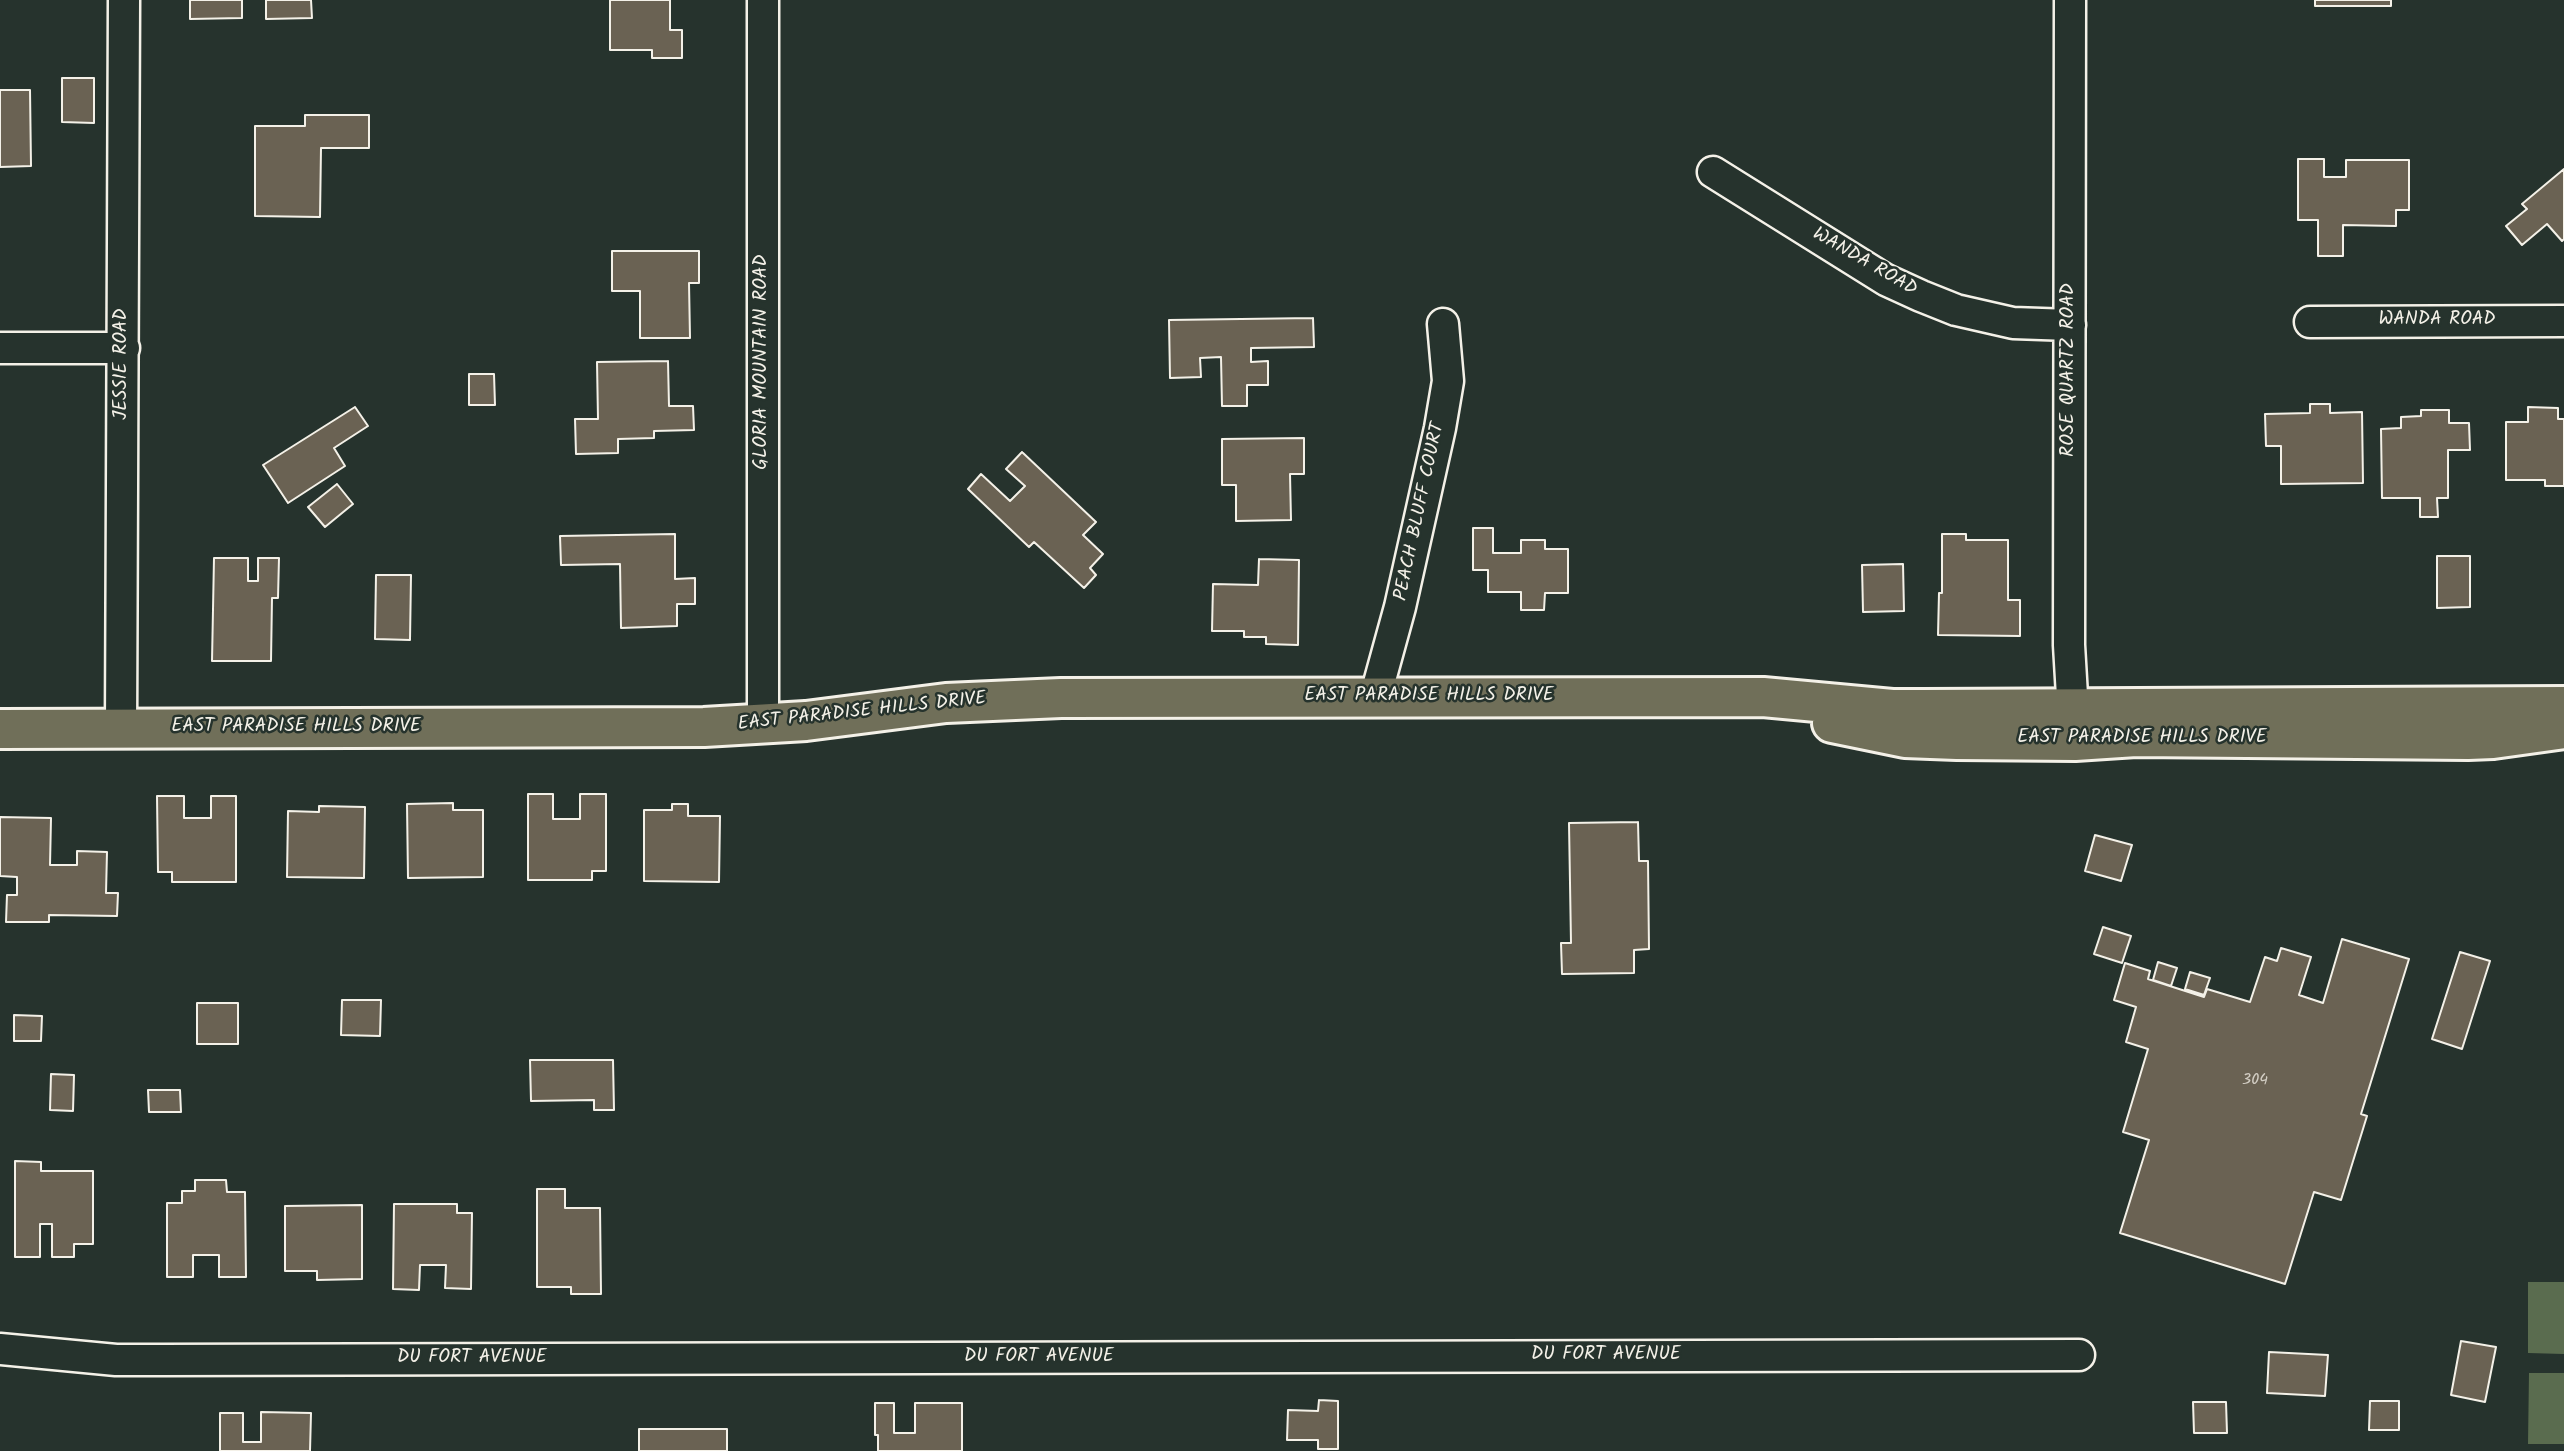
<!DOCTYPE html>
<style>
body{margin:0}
canvas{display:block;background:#26332d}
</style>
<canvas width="2564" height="1451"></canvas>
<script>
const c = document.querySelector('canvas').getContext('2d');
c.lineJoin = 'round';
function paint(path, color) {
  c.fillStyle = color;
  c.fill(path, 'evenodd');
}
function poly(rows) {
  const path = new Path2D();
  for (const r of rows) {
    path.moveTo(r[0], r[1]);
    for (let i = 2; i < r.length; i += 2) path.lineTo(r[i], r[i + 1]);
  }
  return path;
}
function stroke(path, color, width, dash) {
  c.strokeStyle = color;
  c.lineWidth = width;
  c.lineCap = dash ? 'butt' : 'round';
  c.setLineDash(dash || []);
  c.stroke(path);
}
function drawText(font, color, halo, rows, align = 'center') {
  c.font = font + ' Kalam,sans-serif';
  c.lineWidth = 5;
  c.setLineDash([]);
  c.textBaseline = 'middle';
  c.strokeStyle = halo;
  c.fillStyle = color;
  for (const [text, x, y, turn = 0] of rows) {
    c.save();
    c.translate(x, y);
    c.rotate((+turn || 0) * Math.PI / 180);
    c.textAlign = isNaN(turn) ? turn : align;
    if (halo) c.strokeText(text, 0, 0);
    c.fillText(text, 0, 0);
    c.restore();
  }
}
paint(poly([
 [2528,1282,2564,1282,2564,1354,2528,1353],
 [2529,1373,2564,1373,2564,1444,2528,1444]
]), '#5a6c4f');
const building = poly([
 [190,0,242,0,242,18,190,19,190,0],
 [266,0,311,0,312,18,266,19,266,0],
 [610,0,670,0,670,30,682,30,682,58,652,58,652,50,610,50,610,0],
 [2315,0,2391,0,2391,6,2315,6,2315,0],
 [62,78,94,78,94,123,62,122,62,78],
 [0,90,30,90,31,166,0,167,0,90],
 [305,115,369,115,369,148,321,148,320,217,255,216,255,126,305,126,305,115],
 [2298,159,2324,159,2324,177,2346,177,2346,160,2409,160,2409,210,2396,210,2396,226,2343,225,2343,256,2318,256,2318,220,2298,220,2298,159],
 [2564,169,2564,239,2562,241,2547,224,2522,245,2506,226,2527,209,2522,204,2564,169],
 [612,251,699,251,699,283,689,283,690,338,640,338,640,291,612,291,612,251],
 [1313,318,1314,347,1251,348,1251,362,1268,361,1268,385,1247,385,1247,406,1222,406,1221,357,1200,358,1201,377,1170,378,1169,320,1313,318],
 [668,361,669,406,693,406,694,430,654,431,654,438,618,439,618,453,576,454,575,419,598,419,597,362,668,361],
 [469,374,494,374,495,405,469,405,469,374],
 [2310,404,2330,404,2330,413,2362,412,2363,483,2281,484,2281,446,2266,446,2265,414,2310,413,2310,404],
 [355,407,368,426,334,448,345,466,288,503,263,465,355,407],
 [2528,407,2558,408,2558,419,2564,419,2564,486,2545,486,2545,480,2506,480,2506,422,2528,422,2528,407],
 [2421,410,2449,410,2449,423,2469,423,2470,450,2448,450,2448,498,2437,498,2438,517,2420,517,2420,498,2382,498,2381,429,2401,428,2401,417,2421,416,2421,410],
 [1304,438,1304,474,1290,474,1291,520,1236,521,1236,485,1222,485,1222,439,1304,438],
 [1022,452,1096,522,1083,535,1103,554,1090,568,1096,575,1084,588,1034,542,1029,547,968,489,981,474,1010,501,1025,486,1006,469,1022,452],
 [337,484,353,504,325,527,308,507,337,484],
 [1473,528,1493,528,1493,553,1521,553,1521,540,1545,540,1545,549,1568,549,1568,593,1545,593,1544,610,1521,610,1521,592,1488,592,1488,570,1473,570,1473,528],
 [675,534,675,579,695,578,695,604,677,604,677,626,621,628,620,564,561,565,560,536,675,534],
 [1942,534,1966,534,1966,540,2008,540,2008,600,2020,600,2020,636,1938,635,1939,593,1942,593,1942,534],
 [2437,556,2470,556,2470,607,2437,608,2437,556],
 [214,558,248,558,248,581,258,581,258,558,279,558,278,598,272,598,271,661,212,661,214,558],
 [1259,559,1299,560,1298,645,1266,644,1266,637,1244,637,1244,631,1212,631,1213,584,1258,585,1259,559],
 [1903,564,1904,611,1863,612,1862,565,1903,564],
 [376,575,411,575,410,640,375,639,376,575],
 [528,794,553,794,553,819,580,819,580,794,606,794,606,871,592,871,592,880,528,880,528,794],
 [157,796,184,796,184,818,211,818,211,796,236,796,236,882,172,882,172,872,158,872,157,796],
 [453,803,453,810,483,810,483,877,408,878,407,804,453,803],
 [672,804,688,804,688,816,720,816,719,882,644,881,644,810,672,810,672,804],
 [319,806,365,807,364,878,287,877,288,811,319,812,319,806],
 [0,817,51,818,50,865,77,865,77,851,107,852,106,893,118,893,117,916,49,915,49,922,6,922,7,895,17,895,17,877,0,876,0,817],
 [1638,822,1639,861,1648,861,1649,949,1634,950,1634,973,1562,974,1561,943,1571,943,1569,823,1638,822],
 [2095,835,2132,845,2121,881,2085,871,2095,835],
 [2103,927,2131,936,2122,963,2094,954,2103,927],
 [2342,939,2409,959,2361,1114,2367,1116,2341,1200,2314,1192,2285,1284,2120,1233,2149,1140,2123,1132,2148,1049,2126,1042,2136,1007,2114,1000,2125,963,2150,971,2148,979,2204,997,2207,989,2250,1002,2265,957,2277,961,2281,948,2311,957,2299,995,2323,1003,2342,939],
 [2460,952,2490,961,2462,1049,2432,1039,2460,952],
 [2158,962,2177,968,2171,986,2153,980,2158,962],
 [2190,972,2210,978,2204,995,2185,989,2190,972],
 [342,1000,381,1000,380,1036,341,1035,342,1000],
 [197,1003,238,1003,238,1044,197,1044,197,1003],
 [14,1015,42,1016,41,1041,14,1041,14,1015],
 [530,1060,613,1060,614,1110,594,1110,594,1100,531,1101,530,1060],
 [51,1074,74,1075,73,1111,50,1110,51,1074],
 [148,1090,180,1090,181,1112,149,1112,148,1090],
 [15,1161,41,1162,41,1171,93,1171,93,1244,74,1244,74,1257,52,1257,52,1224,40,1224,40,1257,15,1257,15,1161],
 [195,1180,226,1180,227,1192,245,1192,246,1277,219,1277,219,1255,193,1255,193,1277,167,1277,167,1203,182,1203,182,1191,195,1191,195,1180],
 [537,1189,565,1189,565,1208,600,1208,601,1294,571,1294,571,1287,537,1287,537,1189],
 [394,1204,457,1204,457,1213,472,1213,471,1289,445,1288,446,1265,420,1265,419,1290,393,1289,394,1204],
 [362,1205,362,1279,317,1280,317,1271,285,1271,285,1206,362,1205],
 [2461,1341,2496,1347,2485,1402,2451,1395,2461,1341],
 [2269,1352,2328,1355,2325,1396,2267,1393,2269,1352],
 [1319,1400,1338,1401,1338,1449,1318,1449,1318,1440,1287,1440,1288,1410,1318,1411,1319,1400],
 [2370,1401,2399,1401,2399,1430,2369,1430,2370,1401],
 [2193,1402,2226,1402,2227,1433,2194,1433,2193,1402],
 [875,1403,894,1403,894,1433,915,1433,915,1403,962,1403,962,1451,878,1451,878,1435,875,1435,875,1403],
 [261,1412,311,1413,310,1451,220,1451,220,1413,243,1413,243,1442,261,1442,261,1412],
 [639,1429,727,1429,727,1451,639,1451,639,1429]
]);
paint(building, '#6a6253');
stroke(building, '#f4f1e8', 2);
const minor = poly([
 [2070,0,2069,645,2074,730],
 [1713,172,1886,280,1921,296,1956,310,2013,323,2070,325],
 [2310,322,2564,321],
 [0,348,124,348],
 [1375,698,1400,607,1440,428,1448,381,1443,324],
 [763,725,763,0],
 [121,729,124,0],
 [0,1349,116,1360,164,1360,2079,1355]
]);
const major = poly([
 [1832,723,1905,738,1957,740,2075,741,2136,737,2468,740,2493,739,2564,729],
 [0,729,704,727,806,721,946,703,1061,698,1763,697,1892,709,1925,709,2564,706]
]);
stroke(minor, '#f4f1e8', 35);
stroke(major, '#f4f1e8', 44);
stroke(minor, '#26332d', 30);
stroke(major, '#706f59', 38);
drawText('16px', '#d2cdc3', null, [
 ["304",2255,1081]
]);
drawText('19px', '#f4f1e8', '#26332d', [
 ["WANDA ROAD",1864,263,30],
 ["WANDA ROAD",2437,321],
 ["GLORIA MOUNTAIN ROAD",763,362,-90],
 ["JESSIE ROAD",123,364,-90],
 ["ROSE QUARTZ ROAD",2070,370,-90],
 ["PEACH BLUFF COURT",1421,512,-78],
 ["EAST PARADISE HILLS DRIVE",1429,697],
 ["EAST PARADISE HILLS DRIVE",862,713,-6],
 ["EAST PARADISE HILLS DRIVE",296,728],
 ["EAST PARADISE HILLS DRIVE",2142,739],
 ["DU FORT AVENUE",1606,1356],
 ["DU FORT AVENUE",1039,1358],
 ["DU FORT AVENUE",472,1359]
]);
</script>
